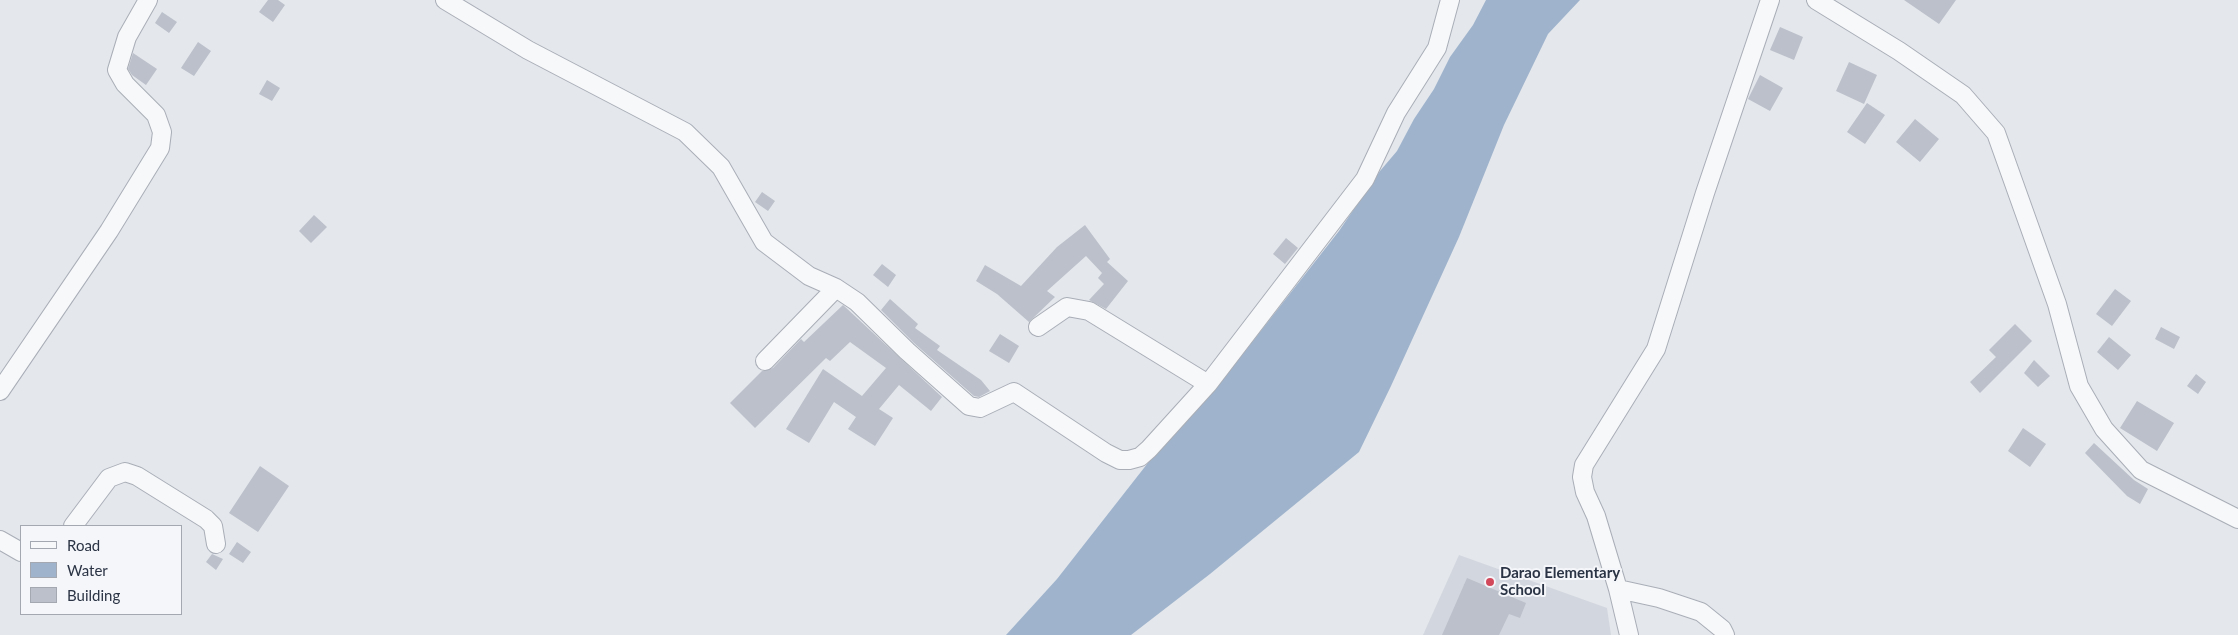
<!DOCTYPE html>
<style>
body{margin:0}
#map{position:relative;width:2238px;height:635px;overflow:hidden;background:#e4e7ec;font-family:Lato,sans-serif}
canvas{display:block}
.legend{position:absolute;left:20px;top:525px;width:162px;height:90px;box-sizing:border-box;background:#f4f6f9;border:1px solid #a4a8b1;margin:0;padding:6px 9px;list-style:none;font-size:15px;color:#2b3445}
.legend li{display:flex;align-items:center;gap:10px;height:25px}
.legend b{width:25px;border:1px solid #a4a8b1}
</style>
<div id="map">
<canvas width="2238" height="635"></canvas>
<ul class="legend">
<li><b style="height:6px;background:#f7f8fa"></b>Road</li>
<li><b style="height:14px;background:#9fb4cc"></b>Water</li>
<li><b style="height:14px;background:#bbc0ca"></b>Building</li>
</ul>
</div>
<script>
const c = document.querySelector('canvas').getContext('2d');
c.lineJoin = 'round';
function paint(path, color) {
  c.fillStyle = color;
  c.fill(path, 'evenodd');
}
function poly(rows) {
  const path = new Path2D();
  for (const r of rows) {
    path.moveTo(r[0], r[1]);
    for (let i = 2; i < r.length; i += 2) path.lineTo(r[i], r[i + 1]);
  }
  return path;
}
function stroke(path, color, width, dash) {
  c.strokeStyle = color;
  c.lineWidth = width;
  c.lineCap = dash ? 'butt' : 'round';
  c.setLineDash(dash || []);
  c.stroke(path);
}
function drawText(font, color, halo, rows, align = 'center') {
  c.font = font + ' Lato,sans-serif';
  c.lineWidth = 4;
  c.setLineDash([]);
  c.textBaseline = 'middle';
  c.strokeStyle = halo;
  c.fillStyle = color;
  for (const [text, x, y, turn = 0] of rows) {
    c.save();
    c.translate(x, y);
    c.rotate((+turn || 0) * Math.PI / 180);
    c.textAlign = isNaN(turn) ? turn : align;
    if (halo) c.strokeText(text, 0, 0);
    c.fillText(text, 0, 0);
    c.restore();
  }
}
paint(poly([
 [1459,555,1607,608,1611,635,1423,635]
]), '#d2d6de');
paint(poly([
 [1486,0,1580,0,1548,34,1504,125,1459,237,1391,386,1359,452,1210,574,1131,635,1006,635,1057,579,1151,459,1231,369,1339,231,1380,171,1397,151,1414,119,1434,89,1450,57,1473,25]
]), '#9fb4cc');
paint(poly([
 [268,0,278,0,285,5,273,22,259,12],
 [1904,0,1956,0,1939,24],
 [162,12,177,22,169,33,155,23],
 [1780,27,1803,37,1794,60,1770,50],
 [198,42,211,51,194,76,181,68],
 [133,53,157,69,146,85,132,75,128,69],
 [1849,62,1877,75,1864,104,1836,91],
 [1760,75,1783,88,1770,111,1748,99],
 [267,80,280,88,272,101,259,94],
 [1867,103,1885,115,1865,144,1847,132],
 [1915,119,1939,139,1920,162,1896,142],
 [762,192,775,201,768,211,755,202],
 [314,215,327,227,311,243,299,231],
 [1085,225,1110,259,1107,262,1128,281,1106,309,1089,300,1104,284,1098,278,1102,273,1086,256,1047,291,1055,297,1029,322,997,294,976,281,985,265,1021,286,1057,247],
 [1286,238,1298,248,1285,264,1273,254],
 [882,264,896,275,888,287,873,275],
 [2115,289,2131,301,2112,326,2096,314],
 [890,299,918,324,915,328,940,346,937,350,981,380,990,391,979,397,974,396,914,343,881,310],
 [843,305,942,397,931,411,899,385,879,409,893,418,875,446,848,429,856,417,834,402,809,443,786,429,823,369,862,396,886,368,850,342,830,361,826,358,755,428,730,403,762,371,773,368,801,339,804,342],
 [2015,324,2032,341,1980,393,1970,382,1996,357,1989,350],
 [2161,327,2180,337,2174,349,2155,339],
 [1000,334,1019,346,1009,363,989,351],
 [2109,337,2131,355,2118,370,2097,352],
 [2034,360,2050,376,2038,387,2024,373],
 [2196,374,2206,382,2198,394,2187,386],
 [2137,401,2174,423,2157,451,2120,428],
 [2023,428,2046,444,2030,467,2008,451],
 [2094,443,2134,480,2148,489,2140,504,2127,496,2085,453],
 [260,466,289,486,258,532,229,513],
 [237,542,251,552,243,563,229,554],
 [212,554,223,559,216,570,206,562],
 [1467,578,1526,603,1520,618,1509,614,1499,635,1442,635]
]), '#bbc0ca');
const minor = poly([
 [445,0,528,50,685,132,721,167,764,242,809,276,836,288,857,302,907,351,969,406,980,408,1014,392,1106,453,1120,460,1129,460,1140,457,1149,449,1208,384,1365,179,1396,113,1437,48,1450,0],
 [1816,0,1899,51,1963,95,1996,133,2057,304,2079,386,2104,429,2141,470,2238,519],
 [1038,327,1067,307,1089,311,1208,384],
 [765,361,836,288],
 [0,391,109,231,160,148,162,132,156,115,125,84,117,70,127,37,148,0],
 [73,526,109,478,125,472,137,476,206,519,213,526,216,544],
 [0,540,21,552],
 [1618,589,1659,598,1701,612,1722,629,1725,635],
 [1629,635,1618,589,1596,516,1585,492,1582,477,1584,465,1656,349,1705,193,1770,0]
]);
stroke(minor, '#a9aeb7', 20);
stroke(minor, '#f7f8fa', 18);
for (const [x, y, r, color] of [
 [1490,582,5,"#d1495b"]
]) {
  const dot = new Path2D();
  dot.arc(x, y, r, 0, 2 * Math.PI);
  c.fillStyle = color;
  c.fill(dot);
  stroke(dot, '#f4f6f9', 2);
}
drawText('bold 15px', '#2b3445', '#f4f6f9', [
 ["Darao Elementary",1500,573],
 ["School",1500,590]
], 'left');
</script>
